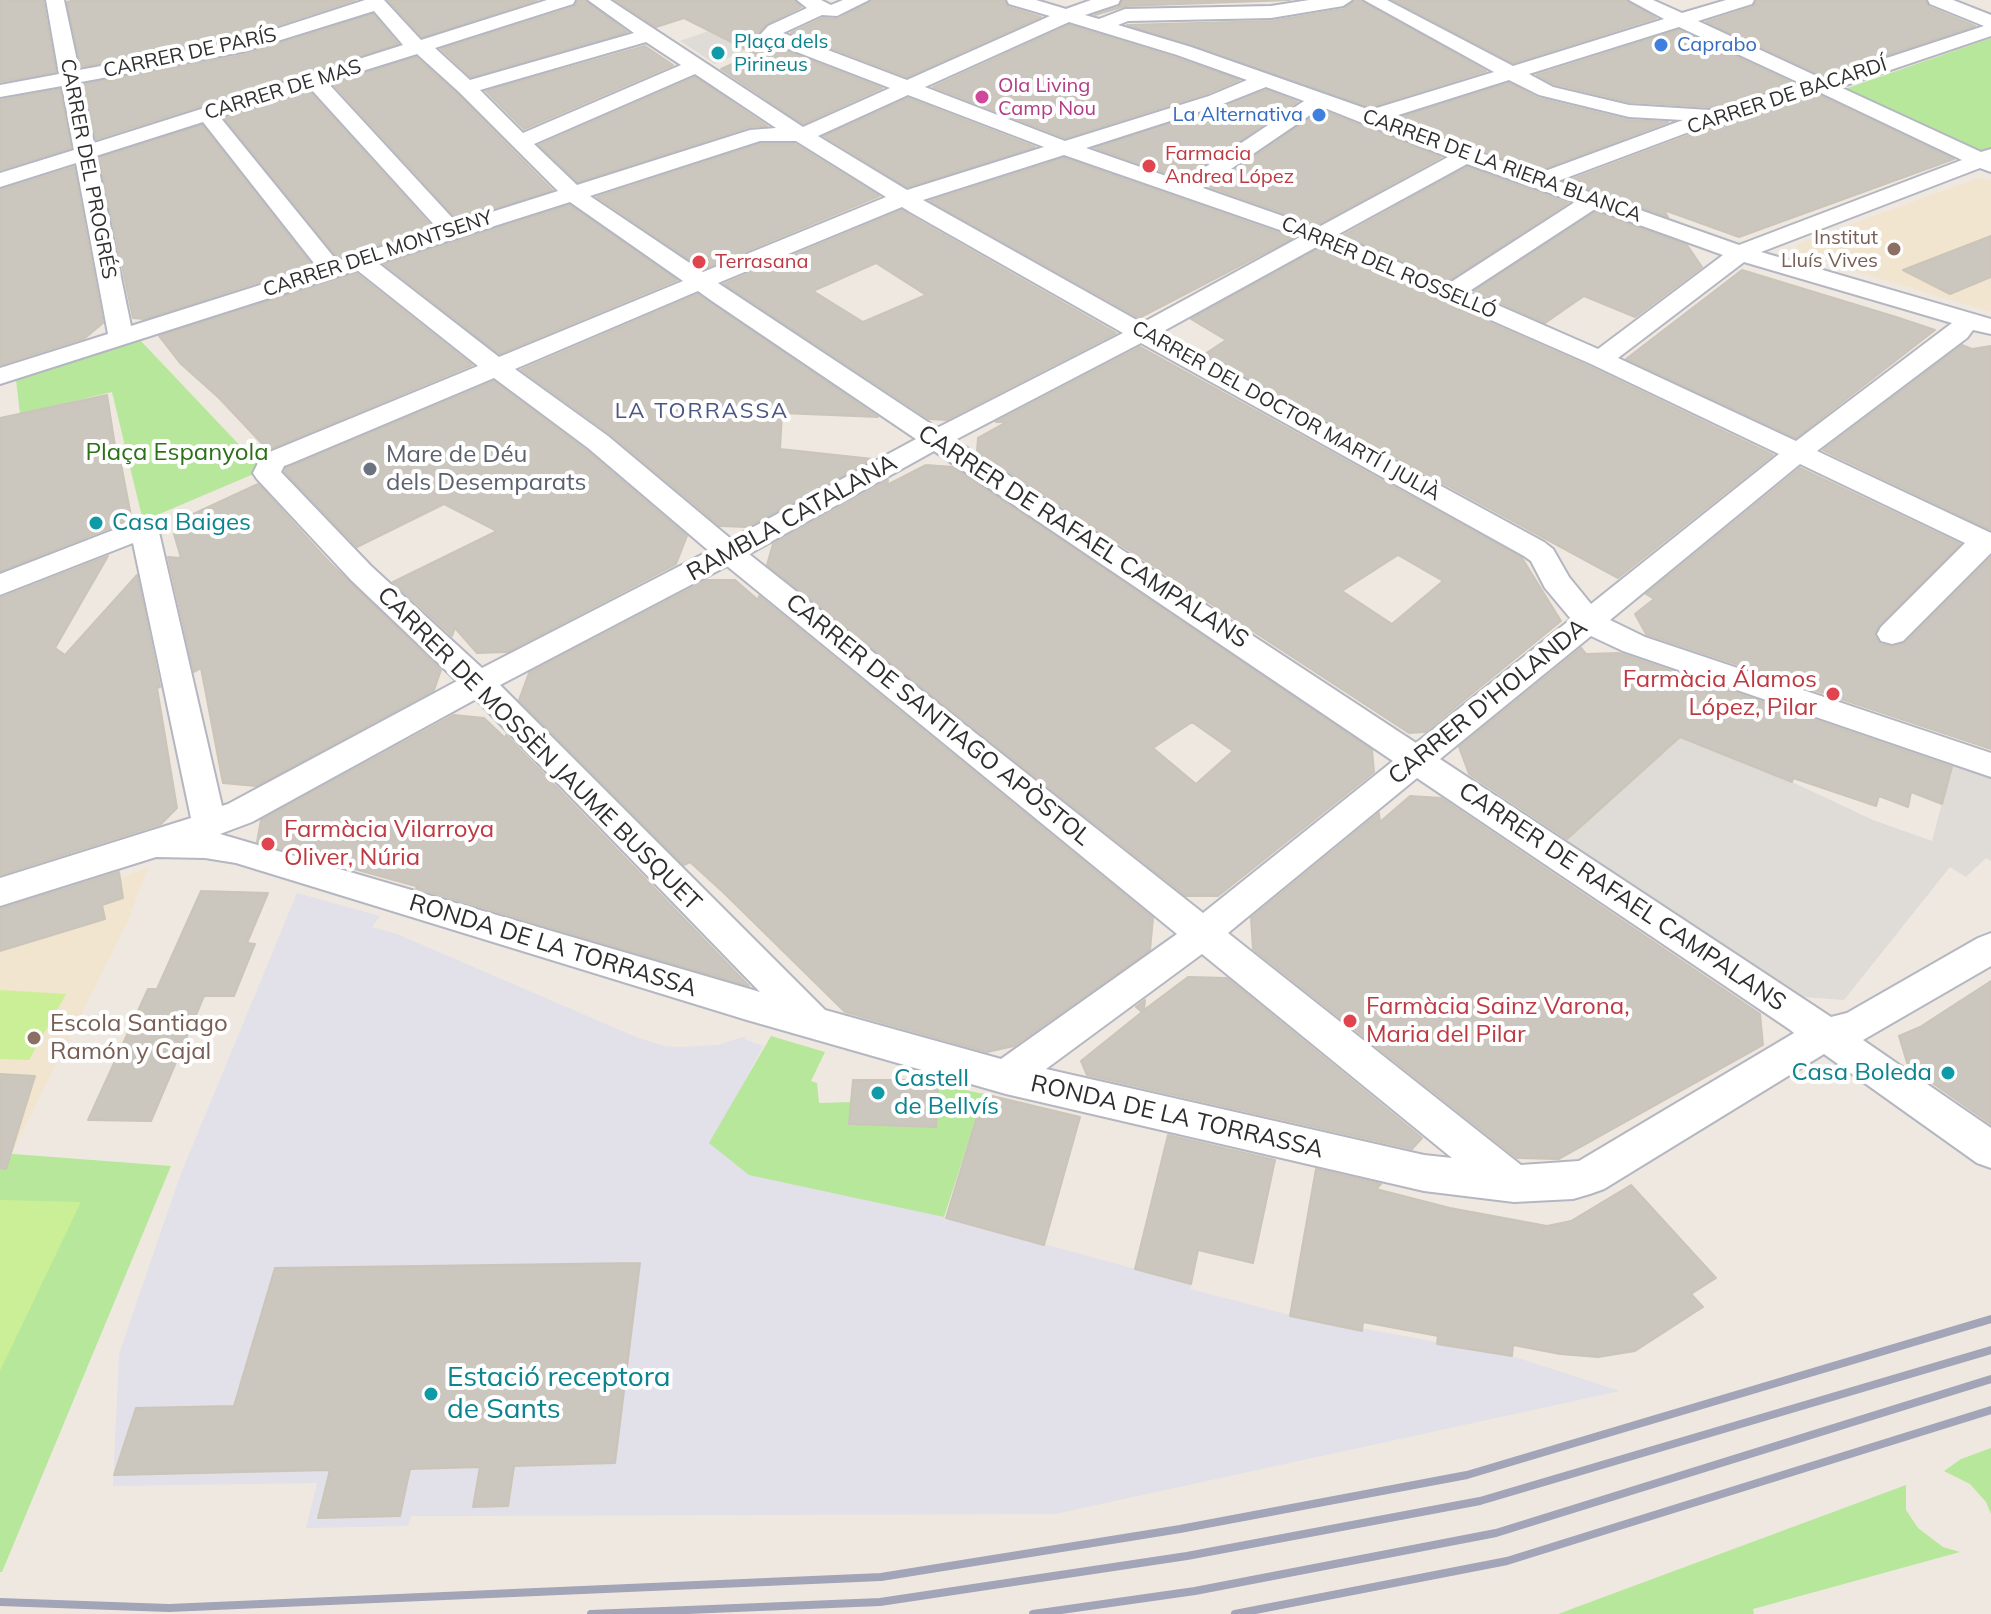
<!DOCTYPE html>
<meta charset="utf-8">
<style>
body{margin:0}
canvas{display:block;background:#efe8e0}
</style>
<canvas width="1991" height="1614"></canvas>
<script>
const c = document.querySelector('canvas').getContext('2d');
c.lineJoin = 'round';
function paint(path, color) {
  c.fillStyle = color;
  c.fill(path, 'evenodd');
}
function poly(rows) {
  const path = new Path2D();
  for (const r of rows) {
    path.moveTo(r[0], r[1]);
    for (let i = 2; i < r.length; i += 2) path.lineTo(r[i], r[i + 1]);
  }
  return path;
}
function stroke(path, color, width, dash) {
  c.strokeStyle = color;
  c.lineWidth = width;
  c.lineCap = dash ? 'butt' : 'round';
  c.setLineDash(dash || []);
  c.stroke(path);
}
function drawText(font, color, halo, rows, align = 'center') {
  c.font = font + ' Mulish,sans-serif';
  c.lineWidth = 8;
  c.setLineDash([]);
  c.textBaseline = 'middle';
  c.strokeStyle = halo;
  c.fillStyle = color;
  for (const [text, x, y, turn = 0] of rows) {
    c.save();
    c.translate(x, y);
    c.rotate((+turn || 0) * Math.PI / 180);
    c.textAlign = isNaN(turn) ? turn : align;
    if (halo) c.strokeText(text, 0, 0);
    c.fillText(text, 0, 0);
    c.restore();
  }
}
paint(poly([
 [297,893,380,916,372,927,397,934,636,1037,664,1046,681,1047,718,1045,746,1036,744,1039,763,1046,721,1127,944,1217,1191,1284,1190,1289,1290,1315,1512,1356,1620,1391,1055,1514,411,1516,408,1526,306,1528,317,1483,113,1486,119,1354,180,1176]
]), '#e2e0e8');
paint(poly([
 [1978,178,1991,180,1991,312,1798,254,1797,244],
 [148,867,127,923,11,1154,0,1153,0,916,120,879]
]), '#f1e5cf');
paint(poly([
 [1991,38,1991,148,1974,154,1839,91],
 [140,340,263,470,143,521,112,392,20,414,16,380],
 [771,1036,825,1052,811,1081,817,1083,819,1103,851,1102,849,1124,936,1127,938,1084,984,1094,944,1217,749,1175,709,1143],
 [0,1153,171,1166,2,1572,0,1572],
 [1991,1448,1991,1514,1986,1502,1970,1484,1944,1471,1961,1459],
 [1906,1485,1906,1510,1918,1528,1943,1547,1960,1552,1753,1609,1754,1614,1558,1614]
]), '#b6e79b');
paint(poly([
 [0,990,66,994,29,1060,0,1059],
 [0,1200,81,1202,0,1371]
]), '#cbef96');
paint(poly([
 [731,23,757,33,763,42,715,64,680,41],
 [1680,738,1792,782,1873,820,1932,841,1952,765,1991,779,1991,861,1986,858,1966,877,1950,867,1844,1000,1803,997,1566,840]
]), '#dfdbd7');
const building = poly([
 [0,0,43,0,56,72,0,82,0,0],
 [74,0,355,0,238,38,81,67,67,2,74,0],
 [388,0,537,0,422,37,388,0],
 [578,0,585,0,627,32,471,77,441,49,574,7,578,0],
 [615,0,794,0,801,7,766,24,757,35,761,41,882,88,803,124,721,69,755,54,684,18,656,27,615,0],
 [872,0,1004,0,1008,7,1041,17,907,77,791,33,823,18,838,19,872,0],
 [1123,0,1290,0,1125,6,1095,15,1119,7,1123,0],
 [1355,0,1361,0,1486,71,1370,107,1127,25,1272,21,1344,9,1355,0],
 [1393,0,1626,0,1656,18,1513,63,1393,0],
 [1757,0,1925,0,1929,7,1975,26,1823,76,1706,22,1753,7,1757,0],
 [373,14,398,44,96,139,85,84,243,55,373,14],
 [1069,25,1176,58,1239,80,1208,93,1065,138,933,87,1069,25],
 [1679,30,1793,83,1710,107,1629,102,1554,84,1537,75,1679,30],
 [645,46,673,65,524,129,486,91,645,46],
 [416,57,457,94,552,190,458,220,332,83,416,57],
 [695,77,767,126,749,127,578,182,539,145,695,77],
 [1509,83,1538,98,1628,120,1668,122,1537,171,1398,118,1509,83],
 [60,89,71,148,0,170,0,100,60,89],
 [1266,90,1297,102,1183,179,1095,148,1266,90],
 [309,91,433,228,338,258,225,119,309,91],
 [1819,95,1954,159,1739,237,1664,210,1668,217,1567,181,1730,120,1819,95],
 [908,98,1035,147,907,187,824,136,908,98],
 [1322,110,1441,157,1317,225,1210,187,1322,110],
 [202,125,312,265,144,319,133,318,99,158,202,125],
 [760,144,795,144,879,196,703,269,597,197,760,144],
 [1064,158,1293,238,1139,318,930,201,1064,158],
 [74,167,103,323,85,338,0,365,0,190,74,167],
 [1467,167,1568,203,1448,281,1344,235,1467,167],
 [570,205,677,280,499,354,384,264,570,205],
 [902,210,909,215,1116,333,946,420,929,419,724,284,902,210],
 [876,263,926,295,863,322,813,291,876,263],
 [1595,212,1687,245,1702,267,1635,317,1584,296,1545,323,1474,291,1595,212],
 [1991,236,1991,277,1950,294,1903,270,1991,236],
 [1320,248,1590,367,1773,455,1618,578,1205,354,1226,340,1191,319,1320,248],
 [1742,270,1896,317,1935,330,1796,438,1626,359,1742,270],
 [356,273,472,365,268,450,219,398,180,363,159,336,356,273],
 [698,294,878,417,782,413,780,449,873,459,747,527,720,526,610,434,521,370,698,294],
 [1962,345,1972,349,1991,346,1991,530,1823,450,1962,345],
 [1140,347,1522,558,1561,621,1425,732,1409,733,977,451,978,438,1007,422,996,422,1140,347],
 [1398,555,1443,581,1392,624,1342,591,1398,555],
 [494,381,586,450,687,536,676,564,507,652,477,653,455,628,452,636,393,582,497,531,444,504,357,547,285,472,286,468,494,381],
 [107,395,118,465,121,464,131,516,128,521,0,571,0,418,107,395],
 [926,465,953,467,1372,750,1374,772,1218,896,1186,896,767,565,773,544,888,480,887,485,926,465],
 [1192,722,1233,751,1196,784,1153,748,1192,722],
 [1800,468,1960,544,1879,625,1874,635,1880,644,1893,647,1905,643,1991,557,1991,749,1646,634,1635,614,1654,599,1646,594,1800,468],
 [258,484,329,562,441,670,434,690,256,786,223,783,201,668,194,672,168,557,181,558,174,534,191,515,258,484],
 [108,556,55,648,65,655,137,575,160,687,157,688,177,808,161,824,0,875,0,598,108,556],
 [707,580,735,580,758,600,759,596,1153,918,1150,950,1014,1046,987,1052,845,1012,724,893,690,862,684,865,519,700,529,673,707,580],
 [1581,648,1586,654,1619,653,1952,767,1942,804,1911,792,1908,807,1879,796,1876,806,1793,778,1792,782,1680,737,1567,839,1469,774,1459,747,1581,648],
 [454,715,484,718,505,738,506,735,749,986,416,888,419,887,257,842,261,820,454,715],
 [1410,796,1441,798,1760,1014,1763,1045,1559,1159,1517,1158,1253,949,1251,918,1379,813,1380,822,1410,796],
 [119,872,123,898,102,905,105,919,0,951,0,909,119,872],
 [201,891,268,893,247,943,255,944,234,996,204,996,151,1121,88,1120,148,989,157,989,201,891],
 [1188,977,1227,978,1422,1138,1412,1149,1087,1075,1081,1061,1142,1012,1136,1007,1145,1000,1144,1010,1188,977],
 [1991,981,1991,1124,1908,1066,1899,1036,1920,1027,1991,981],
 [0,1074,35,1076,6,1169,0,1168,0,1074],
 [853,1080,938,1080,936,1127,849,1124,853,1080],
 [984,1094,1080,1117,1044,1245,946,1218,984,1094],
 [1168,1135,1275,1160,1253,1263,1198,1250,1191,1284,1135,1269,1168,1135],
 [1316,1169,1381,1184,1376,1189,1450,1208,1547,1226,1571,1221,1631,1185,1716,1278,1691,1294,1703,1307,1635,1351,1598,1357,1560,1354,1513,1345,1512,1356,1437,1344,1438,1336,1363,1322,1362,1331,1290,1316,1316,1169],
 [640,1263,615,1463,514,1466,508,1506,473,1507,480,1467,410,1469,400,1516,318,1518,330,1470,114,1475,136,1408,234,1406,275,1268,640,1263]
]);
paint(building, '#cbc6be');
stroke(building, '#cbc4b9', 2);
const street = poly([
 [46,0,64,0,79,70,239,41,365,0,384,0,421,40,547,0,575,0,573,4,435,48,470,80,634,33,588,0,610,0,803,127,890,88,763,39,760,35,768,26,807,8,797,0,821,0,831,5,843,0,869,0,837,16,822,15,783,33,907,80,1050,16,1009,4,1007,0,1036,0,1066,9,1091,0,1120,0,1118,4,1085,15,1099,19,1125,9,1271,6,1309,0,1352,0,1343,6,1271,18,1128,21,1118,25,1191,47,1370,110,1494,72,1364,0,1387,0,1513,66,1664,19,1629,0,1653,0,1682,13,1726,0,1754,0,1752,4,1698,21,1823,79,1984,26,1930,4,1928,0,1953,0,1991,15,1991,36,1840,87,1981,152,1991,149,1991,172,1980,168,1761,252,1991,319,1991,334,1973,330,1967,338,1817,451,1991,533,1991,553,1903,641,1892,644,1881,641,1877,634,1881,627,1965,543,1800,464,1610,620,1645,637,1991,753,1991,777,1623,651,1591,636,1440,759,1831,1017,1847,1013,1978,938,1991,933,1991,966,1863,1040,1991,1128,1991,1168,1977,1163,1824,1054,1604,1189,1590,1194,1573,1199,1514,1202,1424,1191,1006,1094,747,1020,236,863,205,858,156,857,0,906,0,878,191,818,133,543,0,595,0,574,134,522,144,519,154,522,158,528,222,806,228,804,457,681,351,580,257,479,253,473,259,461,272,451,478,366,357,270,0,384,0,368,108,334,76,163,0,187,0,173,74,150,62,86,0,97,0,85,59,74,46,0],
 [374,11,403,45,94,143,81,82,242,52,374,11],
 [1069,22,1177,55,1247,80,1209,96,1065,141,925,87,1069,22],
 [1679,27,1802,84,1710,110,1629,105,1553,87,1529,74,1679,27],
 [646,42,681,65,523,133,480,90,646,42],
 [417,54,459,92,558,191,457,223,327,82,417,54],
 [695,74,776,128,750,130,577,185,534,144,695,74],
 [1509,80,1539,95,1629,117,1683,120,1537,174,1389,118,1509,80],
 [1266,87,1304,101,1183,182,1086,148,1223,104,1266,87],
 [310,88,438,229,337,261,220,117,310,88],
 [1819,92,1962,160,1739,245,1558,181,1729,117,1819,92],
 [908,95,1044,147,907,190,818,136,908,95],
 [1322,107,1448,157,1317,228,1203,188,1322,107],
 [203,122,317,267,131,326,96,156,203,122],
 [760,141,796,141,886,197,703,272,590,196,760,141],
 [1064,155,1300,237,1142,323,923,200,1064,155],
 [1467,164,1575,202,1448,284,1337,235,1467,164],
 [570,202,683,281,499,357,378,263,570,202],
 [902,207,910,212,1123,333,937,428,718,283,902,207],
 [1595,209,1723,255,1598,349,1468,292,1595,209],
 [1320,245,1591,364,1779,454,1591,604,1569,577,1553,549,1544,542,1160,333,1320,245],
 [1744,262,1952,323,1796,441,1618,358,1744,262],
 [698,291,712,301,916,439,731,539,608,436,515,369,698,291],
 [1141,343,1524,556,1531,561,1545,588,1571,619,1416,743,955,440,1141,343],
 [494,378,588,448,709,551,482,668,371,566,281,472,284,466,292,463,494,378],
 [934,451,1393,761,1203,913,749,554,934,451],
 [727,566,1177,934,1001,1059,825,1010,500,685,727,566],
 [476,699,760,992,220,834,252,822,476,699],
 [1417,778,1789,1029,1794,1033,1579,1161,1521,1165,1228,933,1417,778],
 [1202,954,1452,1158,1424,1155,1046,1069,1202,954]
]);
stroke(street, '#b4b6c1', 4);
paint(street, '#fff');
stroke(poly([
 [0,1602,169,1608,881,1577,1180,1529,1467,1475,1991,1319],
 [591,1614,880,1602,1187,1556,1480,1501,1991,1350],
 [1033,1614,1195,1591,1496,1533,1991,1379],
 [1235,1614,1507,1561,1991,1410]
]), '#a2a5b8', 8);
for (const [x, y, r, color] of [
 [1661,45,8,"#3f7fe0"],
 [718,53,8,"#0f9aa8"],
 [982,97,8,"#d1479c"],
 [1319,115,8,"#3f7fe0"],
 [1149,166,8,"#e0444e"],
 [1894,249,8,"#8d6e63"],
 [699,262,8,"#e0444e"],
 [370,469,8,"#6b7280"],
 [96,523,8,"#0f9aa8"],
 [1833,694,8,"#e0444e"],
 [268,844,8,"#e0444e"],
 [1350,1021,8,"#e0444e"],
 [34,1038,8,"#8d6e63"],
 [1948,1073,8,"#0f9aa8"],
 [878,1093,8,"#0f9aa8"],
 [431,1394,8,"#0f9aa8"]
]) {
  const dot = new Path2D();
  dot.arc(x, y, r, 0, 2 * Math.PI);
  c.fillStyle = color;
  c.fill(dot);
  stroke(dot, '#fff', 3);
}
drawText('20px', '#0d838f', '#fff', [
 ["Plaça dels",734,42],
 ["Pirineus",734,65]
], 'left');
drawText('20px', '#366cbe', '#fff', [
 ["Caprabo",1677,45],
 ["La Alternativa",1303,115,"right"]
], 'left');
drawText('20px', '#2e2e2e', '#fff', [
 ["CARRER DE PARÍS",190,53,-12],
 ["CARRER DE MAS",283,90,-17],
 ["CARRER DE BACARDÍ",1787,96,-18],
 ["CARRER DE LA RIERA BLANCA",1502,166,20],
 ["CARRER DEL PROGRÉS",88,169,79],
 ["CARRER DEL MONTSENY",378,254,-18],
 ["CARRER DEL ROSSELLÓ",1389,268,23],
 ["CARRER DEL DOCTOR MARTÍ I JULIÀ",1286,411,29]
]);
drawText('20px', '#b23c85', '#fff', [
 ["Ola Living",998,86],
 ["Camp Nou",998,109]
], 'left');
drawText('20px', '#be3a42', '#fff', [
 ["Farmacia",1165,154],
 ["Andrea López",1165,177],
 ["Terrasana",715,262]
], 'left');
drawText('20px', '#785e54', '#fff', [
 ["Institut",1878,238],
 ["Lluís Vives",1878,261]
], 'right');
c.letterSpacing = '2px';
drawText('22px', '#4b5681', '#fff', [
 ["LA TORRASSA",702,411]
]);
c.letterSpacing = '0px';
drawText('24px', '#2c7018', '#fff', [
 ["Plaça Espanyola",177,453]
]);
drawText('24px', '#5b616d', '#fff', [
 ["Mare de Déu",386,455],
 ["dels Desemparats",386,483]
], 'left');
drawText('24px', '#2e2e2e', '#fff', [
 ["RAMBLA CATALANA",792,518,-29],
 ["CARRER DE RAFAEL CAMPALANS",1083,537,33],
 ["CARRER D'HOLANDA",1488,702,-39],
 ["CARRER DE SANTIAGO APÒSTOL",938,720,39],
 ["CARRER DE MOSSÈN JAUME BUSQUET",539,749,45],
 ["CARRER DE RAFAEL CAMPALANS",1622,897,34],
 ["RONDA DE LA TORRASSA",553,946,17],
 ["RONDA DE LA TORRASSA",1177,1117,13]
]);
drawText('24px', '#0d838f', '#fff', [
 ["Casa Baiges",112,523],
 ["Casa Boleda",1932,1073,"right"],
 ["Castell",894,1079],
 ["de Bellvís",894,1107]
], 'left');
drawText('24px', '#be3a42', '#fff', [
 ["Farmàcia Álamos",1817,680,"right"],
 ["López, Pilar",1817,708,"right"],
 ["Farmàcia Vilarroya",284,830],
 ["Oliver, Núria",284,858],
 ["Farmàcia Sainz Varona,",1366,1007],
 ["Maria del Pilar",1366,1035]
], 'left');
drawText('24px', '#785e54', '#fff', [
 ["Escola Santiago",50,1024],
 ["Ramón y Cajal",50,1052]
], 'left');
drawText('28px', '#0d838f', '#fff', [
 ["Estació receptora",447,1378],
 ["de Sants",447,1410]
], 'left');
</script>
